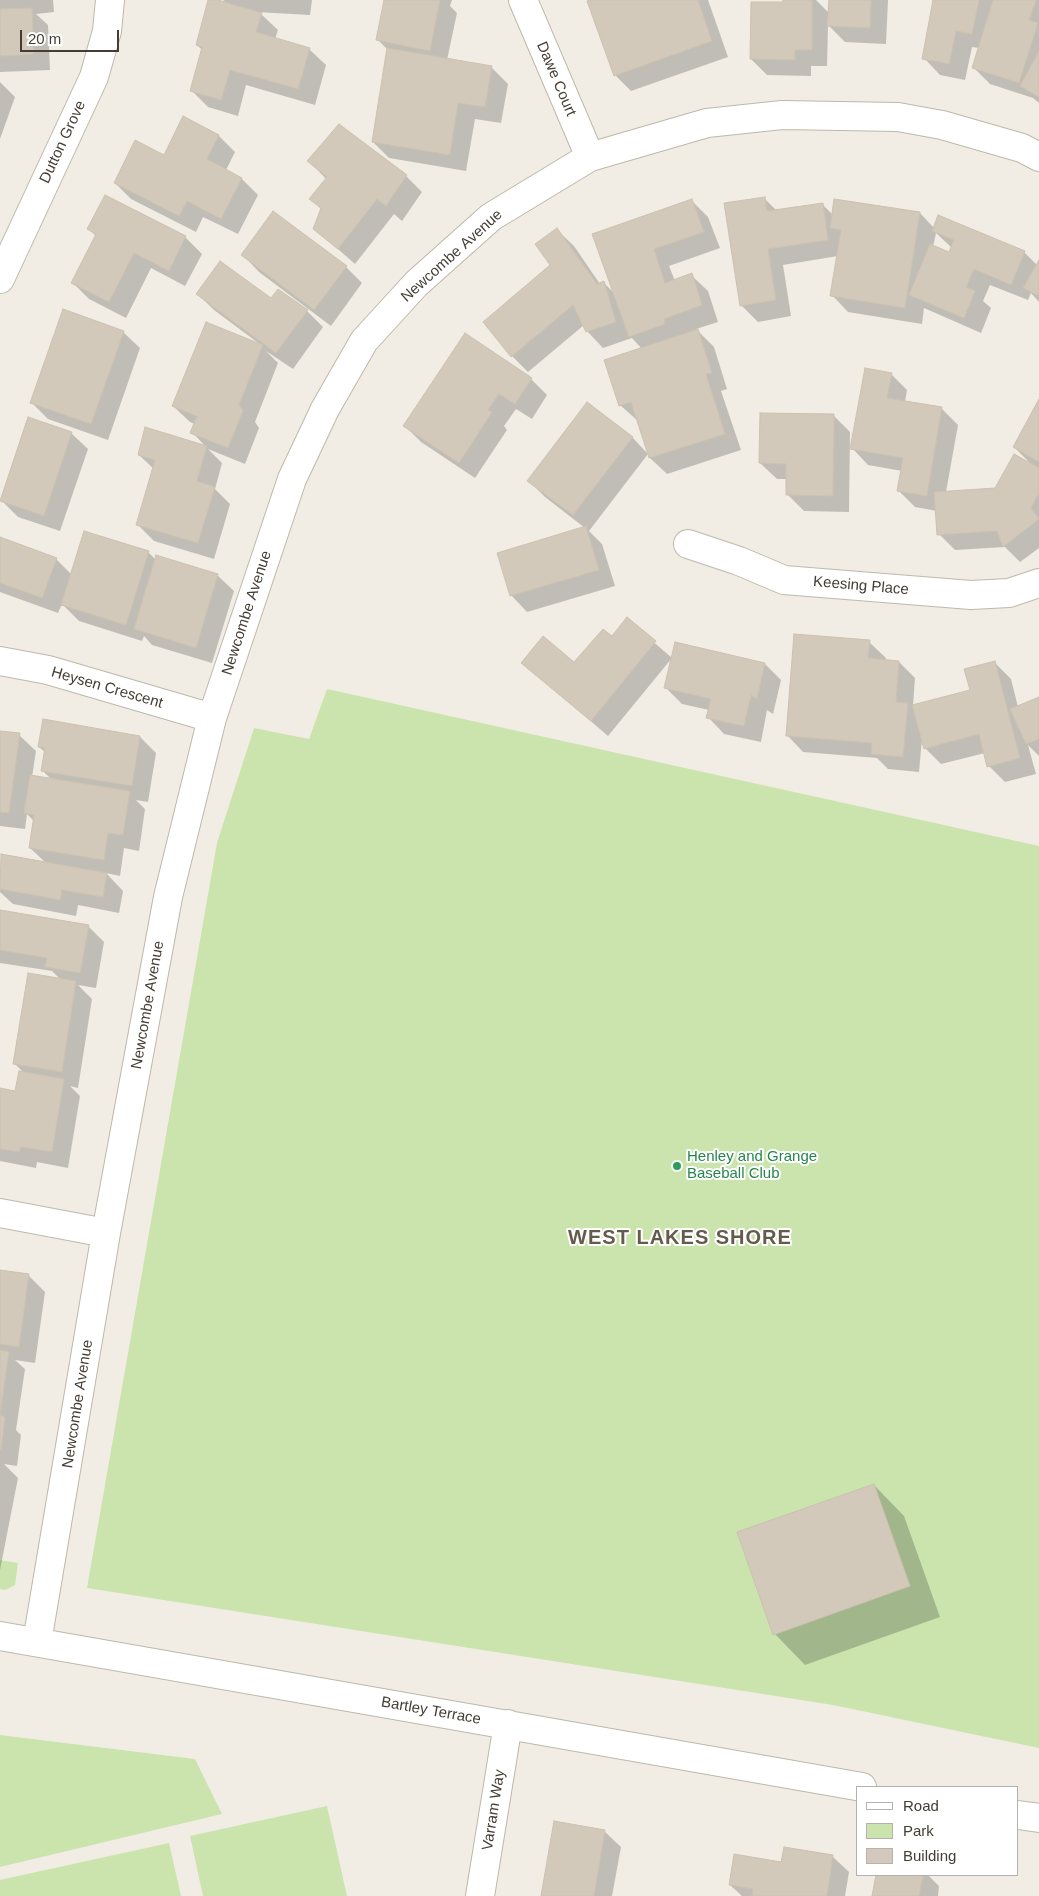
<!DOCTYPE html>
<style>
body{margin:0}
#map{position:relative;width:1039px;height:1896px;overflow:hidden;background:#f1ede4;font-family:Helvetica,sans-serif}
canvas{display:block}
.legend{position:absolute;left:856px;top:1786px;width:162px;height:90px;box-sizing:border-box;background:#fff;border:1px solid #b4b1ae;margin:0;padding:6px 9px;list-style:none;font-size:15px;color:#433d34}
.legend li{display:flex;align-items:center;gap:10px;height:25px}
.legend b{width:25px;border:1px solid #b4b1ae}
.scale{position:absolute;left:20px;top:30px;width:99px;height:22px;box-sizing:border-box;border:2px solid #433d34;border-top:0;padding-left:6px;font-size:15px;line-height:18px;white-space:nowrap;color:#433d34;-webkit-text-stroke:4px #fff;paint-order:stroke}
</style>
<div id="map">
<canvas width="1039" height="1896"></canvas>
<ul class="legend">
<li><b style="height:6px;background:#fff"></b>Road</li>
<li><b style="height:14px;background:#cbe4ae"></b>Park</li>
<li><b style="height:14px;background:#d2c9ba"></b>Building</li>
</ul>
<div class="scale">20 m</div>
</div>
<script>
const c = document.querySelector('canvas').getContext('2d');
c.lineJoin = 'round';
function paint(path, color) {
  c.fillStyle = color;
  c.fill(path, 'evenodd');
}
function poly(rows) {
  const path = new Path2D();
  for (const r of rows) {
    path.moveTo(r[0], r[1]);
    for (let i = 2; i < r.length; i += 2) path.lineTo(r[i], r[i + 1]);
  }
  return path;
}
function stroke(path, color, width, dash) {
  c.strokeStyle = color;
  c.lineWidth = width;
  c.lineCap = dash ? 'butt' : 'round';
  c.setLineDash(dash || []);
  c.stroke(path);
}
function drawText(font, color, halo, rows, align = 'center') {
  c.font = font + ' Helvetica,sans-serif';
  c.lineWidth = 4;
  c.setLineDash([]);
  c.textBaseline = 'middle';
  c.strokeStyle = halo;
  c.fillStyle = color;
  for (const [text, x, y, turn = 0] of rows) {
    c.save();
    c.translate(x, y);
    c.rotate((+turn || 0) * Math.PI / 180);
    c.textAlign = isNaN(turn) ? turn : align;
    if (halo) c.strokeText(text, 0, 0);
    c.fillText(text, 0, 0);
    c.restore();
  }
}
paint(poly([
 [327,689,1039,846,1039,1748,833,1705,87,1588,217,843,254,728,309,739],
 [0,1560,18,1563,15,1585,5,1590,0,1589],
 [0,1735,195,1759,222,1814,0,1867],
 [327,1806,347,1896,203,1896,190,1836],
 [169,1843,181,1896,0,1896,0,1880]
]), '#cbe4ae');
paint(poly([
 [0,0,53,0,54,12,36,14,48,25,50,70,0,72],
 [210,0,227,4,223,0,312,0,310,15,256,12,261,14,278,30,275,39,309,49,326,65,315,105,246,85,238,116,208,107,192,91,202,50,197,45],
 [385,0,452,0,450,6,457,13,447,60,491,67,508,84,501,123,475,119,466,171,389,158,373,142,388,50,377,39],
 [595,0,708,0,728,57,631,91,615,75],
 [784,0,816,0,829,13,830,0,888,0,886,44,845,42,828,25,827,66,811,66,811,76,767,75,751,59],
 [934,0,1039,0,1039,103,1033,98,990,84,973,67,979,48,972,47,965,80,940,75,924,58],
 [0,82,15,97,0,139],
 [184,118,219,136,235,152,226,170,242,179,258,195,238,234,203,217,196,232,131,199,115,183,164,157],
 [309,161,406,176,422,192,402,221,394,214,355,264,314,228,322,210,311,199,326,179],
 [764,198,777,211,822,204,833,215,920,213,934,228,1024,252,1037,265,1039,262,1039,302,1031,293,1028,300,990,285,983,301,991,308,981,333,924,308,922,324,848,312,832,295,838,256,783,265,791,316,758,322,741,305],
 [936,233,952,248,950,254,933,247],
 [692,201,708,217,720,248,669,266,675,281,691,275,708,291,718,322,696,329,714,347,727,389,721,391,741,450,667,474,650,458,638,421,620,405,642,349,632,338,603,348,587,331,584,325,528,372,512,356,552,265,557,230,574,246,600,284,603,282,615,294],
 [89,229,185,237,202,254,185,286,151,268,126,318,89,299,72,282,96,236],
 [243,255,346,267,362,283,331,326,259,272],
 [198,294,271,300,307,311,323,327,293,369,266,351,278,363,255,422,259,428,245,464,208,449,222,463,215,489,230,504,214,559,154,541,138,525,154,469,139,455,206,447,192,432,195,424,190,422,173,406,261,345,214,310],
 [123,332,140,348,108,440,48,419,32,403],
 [891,374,907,390,905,402,941,408,958,425,946,492,995,489,1030,463,1014,447,1039,402,1039,548,1020,562,1005,547,955,550,939,534,937,511,915,507,898,490,902,471,868,465,852,448],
 [531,379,547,395,532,419,516,409,504,426,507,430,475,478,421,442,405,426],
 [833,415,850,432,849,512,804,511,788,495,788,479,777,479,760,463],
 [71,433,88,449,60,531,18,517,2,501],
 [632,437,648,454,589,531,602,544,615,586,527,612,511,595,585,528,545,497,529,481],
 [0,539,56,559,72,575,148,552,156,560,217,575,234,591,212,663,152,645,144,636,142,641,79,621,62,604,58,613,0,592],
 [627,619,672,658,608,736,523,663,575,664,612,638],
 [869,642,886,658,885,661,899,662,915,678,913,706,971,691,994,662,1011,679,1018,707,1039,698,1039,756,1028,745,1036,774,1005,782,989,766,985,753,941,764,925,748,922,739,919,772,888,769,877,758,803,752,787,735],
 [765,664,781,680,773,714,767,710,761,742,724,734,708,717,709,710,682,704,666,688],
 [0,732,19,735,36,751,32,777,52,780,43,771,46,753,39,747,140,737,156,753,148,802,136,800,145,809,139,851,124,848,120,876,106,873,123,891,119,913,78,905,76,916,13,904,0,892,2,855,46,863,30,848,34,821,27,814,25,829,0,826],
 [0,911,88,926,104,942,96,988,78,985,92,999,78,1088,70,1086,80,1096,68,1168,37,1162,36,1168,0,1161,0,1090,16,1092,24,1073,15,1064,61,980,52,971,0,963],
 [0,1271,29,1276,45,1292,35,1363,15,1360,25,1369,16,1430,21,1435,17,1466,4,1464,18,1478,0,1570],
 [874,1485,904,1516,940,1617,805,1665,775,1634],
 [604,1831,621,1847,612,1896,542,1896],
 [832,1856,849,1872,845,1896,742,1896,730,1885,782,1863],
 [877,1875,928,1875,939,1886,938,1896,874,1896]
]), '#0003');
const building = poly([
 [208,0,218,0,262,13,256,32,310,48,298,89,230,70,221,100,190,91,202,47,196,45,208,0],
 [384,0,440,0,430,51,376,40,384,0],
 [591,0,698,0,712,41,614,76,587,1,591,0],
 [783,0,812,0,812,50,795,50,795,60,750,59,751,2,783,2,783,0],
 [829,0,871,0,870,28,827,26,829,0],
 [933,0,979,0,972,34,956,31,949,64,922,59,933,0],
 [993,0,1036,0,1029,20,1038,23,1019,83,972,68,993,0],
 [32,8,34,54,0,56,0,9,32,8],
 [387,48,492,66,485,107,458,103,450,155,372,142,387,48],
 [1039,51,1039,97,1020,86,1039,51],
 [183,116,219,135,207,159,242,178,221,219,187,201,179,216,114,183,135,140,164,155,183,116],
 [339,124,407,175,386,206,377,199,338,249,313,229,321,208,309,199,327,177,307,161,339,124],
 [105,195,186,236,169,271,134,253,109,302,71,283,96,234,87,229,105,195],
 [765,197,767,211,823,203,828,240,768,249,776,300,740,306,724,203,765,197],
 [692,199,704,232,654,249,665,283,692,273,702,305,664,319,665,324,629,337,592,234,692,199],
 [834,199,920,212,905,308,830,296,841,230,830,228,834,199],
 [273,211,347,266,314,310,241,255,273,211],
 [938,215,1025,251,1011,285,974,269,966,287,975,291,964,318,909,295,930,244,949,252,954,240,932,231,938,215],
 [557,228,597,284,604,281,616,322,586,332,573,305,511,357,483,322,550,265,535,244,557,228],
 [1039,260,1039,296,1023,288,1039,260],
 [220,261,271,298,278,289,308,310,276,353,196,294,220,261],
 [63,309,124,331,91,424,30,403,63,309],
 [206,322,263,345,239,405,243,411,228,448,190,433,197,416,172,406,206,322],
 [698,329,712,373,706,374,725,434,649,458,631,402,619,406,604,360,698,329],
 [465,333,532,378,515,404,499,394,488,410,492,412,459,463,403,426,465,333],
 [865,368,892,373,887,398,942,407,927,496,897,491,903,458,850,449,865,368],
 [1039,399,1039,462,1013,447,1039,399],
 [587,402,633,437,573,515,527,481,587,402],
 [760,413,834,414,833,496,786,495,786,464,759,463,760,413],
 [28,417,72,432,44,516,0,501,28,417],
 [145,427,207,446,197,481,215,487,198,543,136,525,155,460,138,455,145,427],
 [1014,454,1039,468,1039,493,1031,508,1039,519,1003,547,997,531,937,535,934,492,995,488,1014,454],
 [586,526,599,570,510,596,497,553,586,526],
 [84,531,149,551,126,625,61,605,84,531],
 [0,537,57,558,42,598,0,583,0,537],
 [156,555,218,574,196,648,134,629,156,555],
 [627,617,656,641,591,721,521,663,543,636,574,662,603,629,612,636,627,617],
 [794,634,870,640,868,658,899,661,896,702,908,703,903,757,871,754,872,743,786,736,794,634],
 [675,642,765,663,757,699,751,695,744,726,706,718,711,699,664,688,675,642],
 [995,661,1020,758,987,767,979,734,924,749,912,705,970,690,964,669,995,661],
 [1039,697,1039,739,1026,744,1010,709,1039,697],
 [43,719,140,736,132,786,41,771,45,748,38,747,43,719],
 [0,731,20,733,9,813,0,812,0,731],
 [30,775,130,791,123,835,108,833,104,860,29,848,34,815,24,813,30,775],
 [1,854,107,873,103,897,62,890,60,900,0,889,1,854],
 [0,910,89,925,80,973,45,967,47,958,0,950,0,910],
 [28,973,76,981,62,1072,13,1064,28,973],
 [19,1071,64,1079,52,1152,21,1147,19,1152,0,1149,0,1088,15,1091,19,1071],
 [0,1270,29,1274,19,1347,0,1344,0,1270],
 [0,1350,9,1352,0,1414,0,1350],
 [0,1415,5,1417,1,1450,0,1450,0,1415],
 [874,1484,910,1586,773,1635,737,1532,874,1484],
 [554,1821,605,1830,594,1896,541,1896,554,1821],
 [784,1847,833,1855,827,1896,752,1896,753,1889,729,1885,734,1854,781,1862,784,1847],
 [876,1875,923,1875,919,1896,872,1896,876,1875]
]);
paint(building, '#d2c9ba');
stroke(building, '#ccc1ae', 1);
const minor = poly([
 [523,0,590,157],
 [0,279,94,77,107,31,110,0],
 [688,544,739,561,784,580,971,595,1009,593,1039,583],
 [0,661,48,670,212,718],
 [0,1213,106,1233],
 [0,1636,862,1787],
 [37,1642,106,1233,168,897,212,718,292,479,325,409,364,341,416,284,491,217,590,157,707,123,782,115,898,117,942,125,1022,148,1039,157],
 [1018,1815,1039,1818],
 [480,1896,508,1724]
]);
stroke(minor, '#bfb8aa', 30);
stroke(minor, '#fff', 28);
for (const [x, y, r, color] of [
 [677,1166,5,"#2e9e5b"]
]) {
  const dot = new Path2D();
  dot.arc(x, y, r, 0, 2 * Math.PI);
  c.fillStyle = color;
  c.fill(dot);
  stroke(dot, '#fff', 2);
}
drawText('15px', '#433d34', '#fff', [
 ["Dawe Court",556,79,67],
 ["Dutton Grove",63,142,-65],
 ["Newcombe Avenue",452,256,-42],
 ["Keesing Place",861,586,5],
 ["Newcombe Avenue",247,613,-72],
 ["Heysen Crescent",107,688,16],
 ["Newcombe Avenue",148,1005,-80],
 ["Newcombe Avenue",78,1404,-81],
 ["Bartley Terrace",431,1711,10],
 ["Varram Way",494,1810,-81]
]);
drawText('15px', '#27864d', '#fff', [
 ["Henley and Grange",687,1157],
 ["Baseball Club",687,1174]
], 'left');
c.letterSpacing = '1px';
drawText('bold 20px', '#655b4c', '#fff', [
 ["WEST LAKES SHORE",680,1238]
]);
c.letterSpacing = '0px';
</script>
